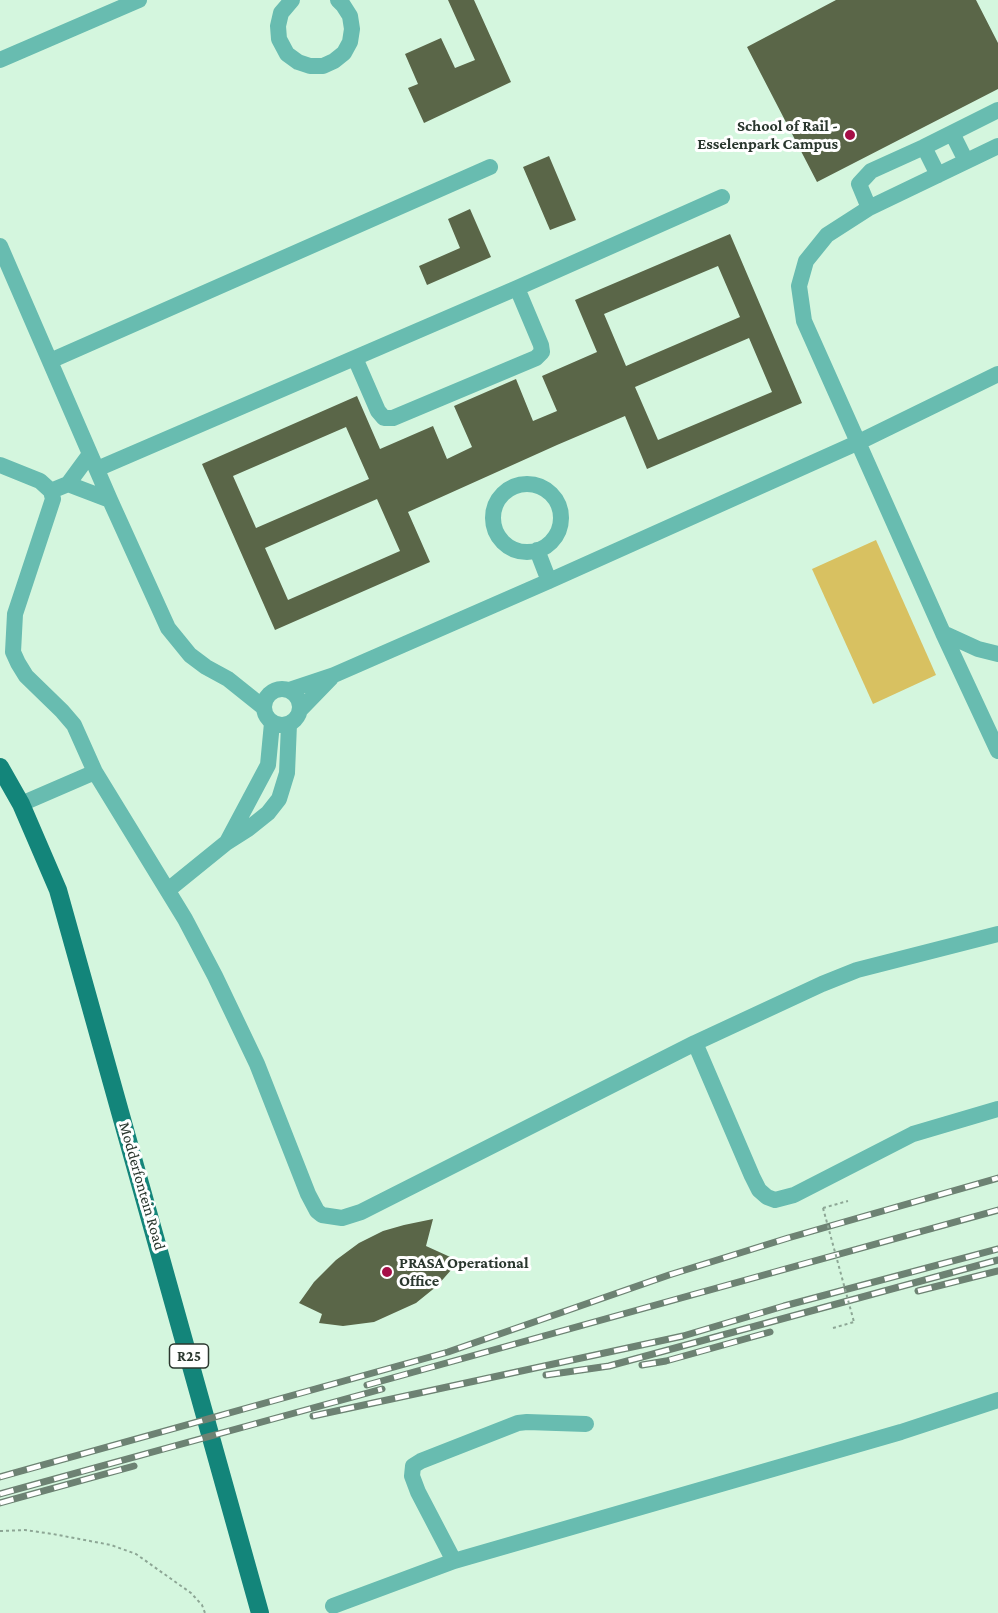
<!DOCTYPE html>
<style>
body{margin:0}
canvas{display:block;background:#d4f6de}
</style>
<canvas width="998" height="1613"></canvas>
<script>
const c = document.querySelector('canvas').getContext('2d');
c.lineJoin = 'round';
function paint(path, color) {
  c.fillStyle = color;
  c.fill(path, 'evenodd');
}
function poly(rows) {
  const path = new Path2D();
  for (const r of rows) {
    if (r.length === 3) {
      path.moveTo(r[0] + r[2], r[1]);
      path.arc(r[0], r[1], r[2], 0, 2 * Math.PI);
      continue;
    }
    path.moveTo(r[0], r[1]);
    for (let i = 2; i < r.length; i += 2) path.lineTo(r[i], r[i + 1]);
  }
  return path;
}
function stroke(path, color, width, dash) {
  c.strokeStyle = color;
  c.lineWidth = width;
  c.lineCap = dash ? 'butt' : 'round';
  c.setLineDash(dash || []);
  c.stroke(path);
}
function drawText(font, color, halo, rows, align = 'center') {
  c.font = font + ' "Crimson Pro",serif';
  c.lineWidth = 6;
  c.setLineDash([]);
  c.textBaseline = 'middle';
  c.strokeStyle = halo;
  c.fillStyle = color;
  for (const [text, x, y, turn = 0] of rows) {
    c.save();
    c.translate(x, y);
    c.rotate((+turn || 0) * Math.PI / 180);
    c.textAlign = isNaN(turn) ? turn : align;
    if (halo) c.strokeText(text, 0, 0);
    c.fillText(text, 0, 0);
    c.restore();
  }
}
paint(poly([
 [876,540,936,675,873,704,812,569]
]), '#d8c161');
paint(poly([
 [448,0,474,0,511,82,424,123,408,88,418,84,405,54,441,38,455,68,475,60],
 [836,0,976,0,998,43,998,89,817,182,747,47],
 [549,156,576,220,550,230,523,167],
 [470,209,491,257,427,285,419,266,460,248,448,219],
 [730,234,802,403,647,469,625,416,557,445,408,512,430,562,275,630,202,464,357,396,380,449,433,426,447,459,472,447,454,406,516,379,533,421,557,411,542,376,597,352,575,300],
 [718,266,740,317,626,366,604,314],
 [749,338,772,392,658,440,635,387],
 [346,427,369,479,256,528,233,476],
 [377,499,400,551,288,600,265,548],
 [433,1219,426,1246,459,1261,437,1286,416,1303,374,1322,343,1326,319,1323,322,1314,299,1303,314,1282,336,1260,359,1243,383,1231,404,1225]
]), '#5a6648');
stroke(poly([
 [823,1208,848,1201],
 [833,1328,854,1322],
 [0,1531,25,1530,53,1534,111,1545,136,1554,191,1593,202,1605,205,1613]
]), '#8da695', 2, [3, 3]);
stroke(poly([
 [292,0,281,13,278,26,279,39,287,54,298,62,310,66,323,66,334,61,344,53,350,42,352,29,350,16,343,5,338,0],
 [0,60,139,0],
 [952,133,966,161],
 [998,146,869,208,827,235,806,261,799,286,804,321,943,633,978,649,998,654],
 [924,147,938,175],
 [869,208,859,184,871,171,924,147,998,110],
 [0,246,110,500,168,628,190,655,206,667,228,679,263,707],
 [355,358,378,411,384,418,393,418,536,358,542,352,541,345,517,288],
 [50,361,490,167],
 [0,465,40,481,51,491,53,499,15,614,13,652,18,663,26,676,62,711,74,725,95,772,185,919,215,976,257,1064,308,1194,317,1211,322,1215,342,1218,361,1212,695,1043,822,984,857,970,998,934],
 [97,469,517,288,722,197],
 [68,484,110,500],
 [527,518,34],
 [51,491,68,484,90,454],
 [537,550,549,581],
 [943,633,998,751],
 [282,707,18],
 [289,690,334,675,549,581,859,442,998,374],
 [300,710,331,678],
 [21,804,95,772],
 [227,842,268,765,272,723],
 [168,890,226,843,248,829,268,813,279,799,287,773,289,724],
 [695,1043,752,1176,759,1190,767,1197,775,1200,794,1195,913,1134,998,1109],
 [454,1561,418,1492,412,1476,413,1466,421,1461,518,1423,527,1422,586,1424],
 [333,1606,454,1561,901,1432,998,1400]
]), '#68bcb0', 16);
stroke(poly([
 [0,767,21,804,58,890,260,1613]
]), '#13857a', 18);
const rail = poly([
 [918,1291,998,1271],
 [642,1365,666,1361,770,1332],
 [546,1375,609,1366,998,1260],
 [367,1385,998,1210],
 [313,1416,683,1336,784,1306,998,1249],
 [0,1477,448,1352,669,1275,788,1238,998,1178],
 [0,1494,382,1389],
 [0,1503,134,1466]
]);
stroke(rail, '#6d8273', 7);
stroke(rail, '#fff', 4.5, [14]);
stroke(poly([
 [823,1208,854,1322]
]), '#8da695', 2, [3, 3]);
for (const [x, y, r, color] of [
 [850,135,6,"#a60f47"],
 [387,1272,6,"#a60f47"]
]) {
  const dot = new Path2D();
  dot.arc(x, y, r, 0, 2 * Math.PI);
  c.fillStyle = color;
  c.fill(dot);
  stroke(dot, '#fff', 2);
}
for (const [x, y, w] of [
 [189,1356,39]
]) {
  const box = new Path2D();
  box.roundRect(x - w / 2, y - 12, w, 24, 4.5);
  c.fillStyle = '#fff';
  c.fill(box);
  stroke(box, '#2a372e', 1.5);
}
drawText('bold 15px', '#2a372e', null, [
 ["R25",189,1356]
]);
drawText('bold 16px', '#2a372e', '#fff', [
 ["School of Rail -",838,126],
 ["Esselenpark Campus",838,144],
 ["PRASA Operational",399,1263,"left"],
 ["Office",399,1281,"left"]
], 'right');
drawText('16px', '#2a372e', '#fff', [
 ["Modderfontein Road",142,1186,74]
]);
</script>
